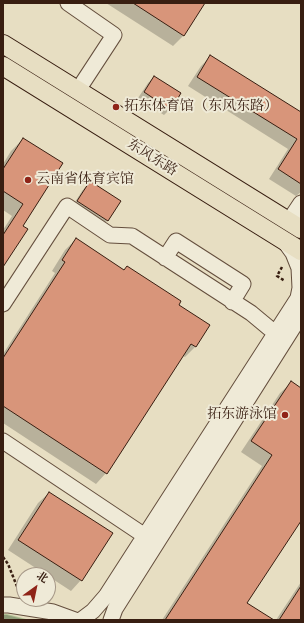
<!DOCTYPE html>
<meta charset="utf-8">
<style>
body{margin:0}
#map{position:relative;width:304px;height:623px;overflow:hidden;background:#e7dec2;font-family:"IM FELL French Canon","Noto Serif SC",serif}
canvas{display:block}
.frame{position:absolute;inset:0;border:4px solid #381e11;pointer-events:none}
.north{position:absolute;left:16px;top:567px;width:40px;height:40px;box-sizing:border-box;background:#efead7;border:1px solid #a69888;border-radius:50%;rotate:33deg;font-size:11px;font-weight:700;line-height:16px;text-align:center;color:#381e11}
.north::after{content:'';display:block;margin:auto;width:14px;height:18px;background:#8f2418;clip-path:polygon(50% 0,100% 100%,50% 72%,0 100%)}
</style>
<div id="map">
<canvas width="304" height="623"></canvas>
<div class="frame"></div>
<div class="north">北</div>
</div>
<script>
const c = document.querySelector('canvas').getContext('2d');
c.lineJoin = 'round';
function paint(path, color) {
  c.fillStyle = color;
  c.fill(path, 'evenodd');
}
function poly(rows) {
  const path = new Path2D();
  for (const r of rows) {
    path.moveTo(r[0], r[1]);
    for (let i = 2; i < r.length; i += 2) path.lineTo(r[i], r[i + 1]);
  }
  return path;
}
function stroke(path, color, width, dash) {
  c.strokeStyle = color;
  c.lineWidth = width;
  c.lineCap = dash ? 'butt' : 'round';
  c.setLineDash(dash || []);
  c.stroke(path);
}
function drawText(font, color, halo, rows, align = 'center') {
  c.font = font + ' "IM FELL French Canon","Noto Serif SC",serif';
  c.lineWidth = 4;
  c.setLineDash([]);
  c.textBaseline = 'middle';
  c.strokeStyle = halo;
  c.fillStyle = color;
  for (const [text, x, y, turn = 0] of rows) {
    c.save();
    c.translate(x, y);
    c.rotate((+turn || 0) * Math.PI / 180);
    c.textAlign = isNaN(turn) ? turn : align;
    if (halo) c.strokeText(text, 0, 0);
    c.fillText(text, 0, 0);
    c.restore();
  }
}
paint(poly([
 [3,614,7,614,30,620,3,620]
]), '#b2c296');
paint(poly([
 [106,3,204,3,184,35,173,46],
 [210,57,301,113,301,192,296,196,269,179,288,149,188,86,201,66],
 [154,77,170,109,164,115,138,98,148,83],
 [23,139,62,164,22,227,3,265,3,230,12,216,3,210,3,164,11,151],
 [90,182,108,220,99,228,70,210,82,191],
 [76,239,209,326,195,347,185,357,183,356,106,473,96,484,3,423,3,354,55,273,52,271,65,250],
 [291,383,301,389,301,519,246,603,272,620,162,620,262,466,241,452,280,393],
 [49,493,81,580,71,591,8,550,38,503],
 [301,582,301,620,276,620],
 [3,615,7,615,26,620,3,620]
]), '#0003');
const building = poly([
 [133,3,205,3,184,36,133,3],
 [210,55,301,112,301,184,278,169,297,139,197,77,210,55],
 [154,76,181,93,171,110,144,92,154,76],
 [23,138,63,163,23,226,28,229,3,267,3,235,23,204,3,191,3,169,23,138],
 [90,181,121,201,108,221,77,201,90,181],
 [76,238,124,270,127,266,181,301,179,305,210,325,196,347,191,344,107,474,3,406,3,358,65,262,62,260,76,238],
 [291,381,301,388,301,521,247,603,274,620,165,620,272,455,251,441,291,381],
 [49,492,113,533,82,581,18,540,49,492],
 [301,586,301,620,279,620,301,586]
]);
paint(building, '#d8957a');
stroke(building, '#381e11', 1);
const minor = poly([
 [68,3,114,35,78,90],
 [289,221,301,203],
 [165,258,176,241,243,284,232,302],
 [3,304,67,206,110,235,132,236,251,313,275,333],
 [3,441,145,536],
 [3,605,9,605,53,612,75,620],
 [81,620,93,611,106,596,298,298,300,288,299,268,293,253,285,242],
 [111,620,115,609,301,315]
]);
const major = poly([
 [3,44,301,229],
 [3,66,301,251]
]);
stroke(minor, '#644e3d', 17);
stroke(major, '#381e11', 20);
stroke(poly([
 [282,267,277,276,285,281],
 [3,557,8,564,20,594]
]), '#381e11', 2.5, [3, 2]);
stroke(minor, '#efead7', 15);
stroke(major, '#e7dec2', 18);
for (const [x, y, r, color] of [
 [116,107,4,"#8f2418"],
 [28,180,4,"#8f2418"],
 [285,415,4,"#8f2418"]
]) {
  const dot = new Path2D();
  dot.arc(x, y, r, 0, 2 * Math.PI);
  c.fillStyle = color;
  c.fill(dot);
  stroke(dot, '#efead7', 1.5);
}
drawText('14px', '#381e11', '#efead7', [
 ["拓东体育馆（东风东路）",124,107],
 ["云南省体育宾馆",36,180],
 ["拓东游泳馆",277,415,"right"]
], 'left');
drawText('14px', '#381e11', '#efead7', [
 ["东风东路",152,158,32]
]);
</script>
